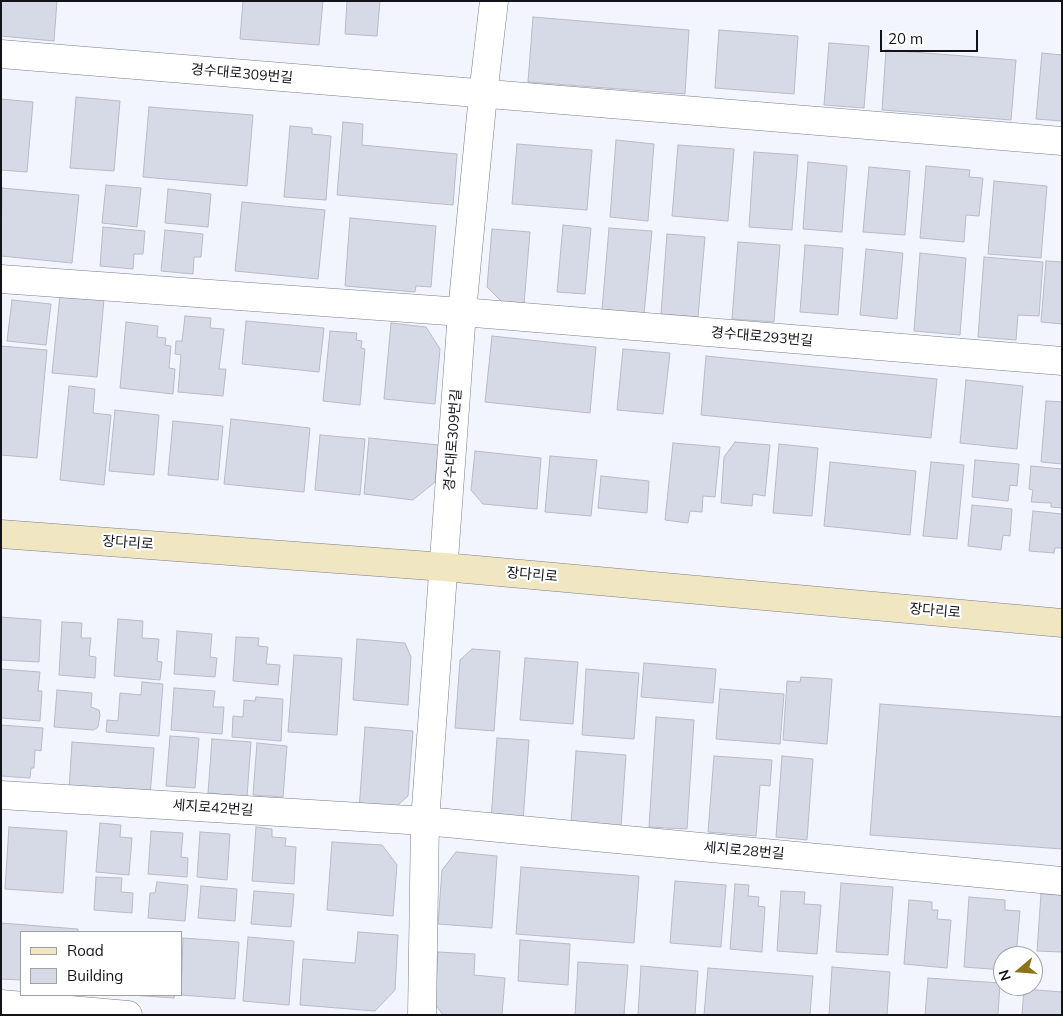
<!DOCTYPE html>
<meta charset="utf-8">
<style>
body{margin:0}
#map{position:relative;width:1063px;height:1016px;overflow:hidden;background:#f3f5fe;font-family:Mulish,sans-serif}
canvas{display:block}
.frame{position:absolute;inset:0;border:2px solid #131419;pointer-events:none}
.legend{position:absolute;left:20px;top:931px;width:162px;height:65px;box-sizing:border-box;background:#fff;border:1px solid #a1a1a3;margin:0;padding:6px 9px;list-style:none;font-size:15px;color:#131419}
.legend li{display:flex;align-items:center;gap:10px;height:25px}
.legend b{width:25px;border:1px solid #a1a1a3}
.north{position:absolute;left:993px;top:946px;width:50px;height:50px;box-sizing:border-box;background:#fff;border:1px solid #a1a1a3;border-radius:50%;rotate:252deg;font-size:14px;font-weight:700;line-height:20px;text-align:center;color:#131419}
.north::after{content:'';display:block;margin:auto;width:18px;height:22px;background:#8d7317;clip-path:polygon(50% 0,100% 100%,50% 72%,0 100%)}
.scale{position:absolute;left:880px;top:30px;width:98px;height:22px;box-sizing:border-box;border:2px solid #131419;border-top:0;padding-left:6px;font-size:15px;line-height:18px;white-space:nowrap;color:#131419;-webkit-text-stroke:4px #fff;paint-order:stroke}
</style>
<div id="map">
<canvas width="1063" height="1016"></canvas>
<div class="frame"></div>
<ul class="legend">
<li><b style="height:6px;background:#f1e6c2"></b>Road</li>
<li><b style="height:14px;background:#d6d9e6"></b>Building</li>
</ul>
<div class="north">N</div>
<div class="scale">20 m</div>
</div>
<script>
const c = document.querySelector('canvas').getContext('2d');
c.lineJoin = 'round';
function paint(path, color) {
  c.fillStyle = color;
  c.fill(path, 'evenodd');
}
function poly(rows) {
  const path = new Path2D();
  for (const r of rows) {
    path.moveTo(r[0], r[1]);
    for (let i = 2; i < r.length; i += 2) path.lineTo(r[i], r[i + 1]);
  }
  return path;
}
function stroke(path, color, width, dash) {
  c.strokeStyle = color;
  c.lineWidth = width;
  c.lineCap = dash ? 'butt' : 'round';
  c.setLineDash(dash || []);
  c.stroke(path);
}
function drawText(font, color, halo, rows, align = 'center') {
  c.font = font + ' Mulish,"Noto Sans KR",sans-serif';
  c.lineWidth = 4.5;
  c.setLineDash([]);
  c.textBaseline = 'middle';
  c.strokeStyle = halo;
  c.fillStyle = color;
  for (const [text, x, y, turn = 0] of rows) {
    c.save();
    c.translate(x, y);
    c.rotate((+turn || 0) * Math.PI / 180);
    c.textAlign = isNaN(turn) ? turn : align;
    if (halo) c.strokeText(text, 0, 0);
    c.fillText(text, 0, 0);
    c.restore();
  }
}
const building = poly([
 [1,1,57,1,54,41,1,36,1,1],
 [243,1,323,1,319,45,240,39,243,1],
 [347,1,380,1,377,36,345,34,347,1],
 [533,17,689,30,685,94,528,82,533,17],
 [719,30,798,36,794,94,715,88,719,30],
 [829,43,869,46,864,108,824,105,829,43],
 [886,50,1016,60,1011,120,882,110,886,50],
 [1042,53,1062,55,1062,121,1036,119,1042,53],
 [76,97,120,101,114,171,70,168,76,97],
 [1,99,33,102,27,172,1,170,1,99],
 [149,107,253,115,247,186,143,177,149,107],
 [343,122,363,124,362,145,457,154,453,205,337,195,343,122],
 [290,126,312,128,312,134,331,136,326,200,284,197,290,126],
 [616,140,654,144,648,221,610,217,616,140],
 [517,144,592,150,587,210,512,204,517,144],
 [678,145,734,149,728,221,672,216,678,145],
 [754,152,798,155,792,230,749,227,754,152],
 [808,162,847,166,842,232,803,229,808,162],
 [926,166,970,170,969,177,983,178,979,216,966,215,964,242,920,238,926,166],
 [869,167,910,171,905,235,863,232,869,167],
 [994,181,1047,186,1041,258,988,254,994,181],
 [106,185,141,188,137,227,102,223,106,185],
 [2,188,79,195,72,263,1,256,2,188],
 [168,189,211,194,208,227,165,223,168,189],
 [242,202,325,210,318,279,235,271,242,202],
 [350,218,436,226,431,287,416,286,415,292,345,286,350,218],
 [563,225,591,228,585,294,557,292,563,225],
 [103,227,145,231,143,254,134,254,133,269,100,266,103,227],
 [609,228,652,231,644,314,602,310,609,228],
 [492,229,530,232,524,304,503,303,487,287,492,229],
 [165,230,203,234,201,257,194,257,193,274,161,271,165,230],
 [667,234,705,237,698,317,661,314,667,234],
 [738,242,780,245,774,322,732,319,738,242],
 [805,245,843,248,838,315,800,312,805,245],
 [866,249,903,253,897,319,860,315,866,249],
 [920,253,966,258,960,335,914,331,920,253],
 [984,257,1043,262,1039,316,1018,315,1016,340,978,337,984,257],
 [1046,261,1062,262,1062,324,1041,322,1046,261],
 [60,295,104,299,97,377,52,373,60,295],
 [12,300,51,304,46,345,7,341,12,300],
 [185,316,211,318,210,328,224,329,219,369,226,369,223,396,178,392,181,355,175,354,176,341,182,341,185,316],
 [246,321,324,328,319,372,242,364,246,321],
 [126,322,158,326,157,337,166,338,165,345,171,346,169,368,175,369,173,394,120,388,126,322],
 [391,323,426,327,440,349,435,404,384,399,391,323],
 [330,331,357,333,356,340,362,341,361,348,365,349,360,405,323,401,330,331],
 [492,336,596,347,590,413,485,402,492,336],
 [1,346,47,350,37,458,1,455,1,346],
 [623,349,670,353,663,414,617,410,623,349],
 [706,356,937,379,931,438,701,415,706,356],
 [966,380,1023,386,1017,449,960,443,966,380],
 [69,386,95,389,93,413,111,415,104,485,60,480,69,386],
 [1046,401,1062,402,1062,464,1041,462,1046,401],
 [115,410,159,415,154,475,109,471,115,410],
 [231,419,310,428,304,492,224,484,231,419],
 [173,421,223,426,218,480,168,475,173,421],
 [320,435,365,439,360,495,315,490,320,435],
 [369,438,439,445,435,482,413,500,364,494,369,438],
 [735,442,770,445,765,496,753,494,752,506,721,503,724,457,735,442],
 [673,443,720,447,715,497,703,496,702,512,690,511,688,523,665,520,673,443],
 [779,444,818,448,812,516,773,513,779,444],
 [475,451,541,458,537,509,483,504,471,490,475,451],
 [550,456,597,460,591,516,545,512,550,456],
 [975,460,1019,464,1017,486,1010,485,1008,501,972,497,975,460],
 [830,462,916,471,910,535,824,526,830,462],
 [931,462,964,465,957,539,923,536,931,462],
 [1031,466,1062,469,1062,508,1051,507,1051,503,1031,502,1033,490,1029,489,1031,466],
 [601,476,649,481,647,513,598,508,601,476],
 [972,505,1012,509,1010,536,1003,535,1001,550,968,546,972,505],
 [1033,511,1062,514,1062,548,1055,548,1054,553,1029,551,1033,511],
 [1,617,41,620,39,662,1,660,1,617],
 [118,619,143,621,142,638,159,639,157,661,162,662,160,680,114,676,118,619],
 [62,622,82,623,81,638,91,638,89,656,96,657,95,678,59,675,62,622],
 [177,631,212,634,210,657,217,658,215,677,174,674,177,631],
 [236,637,259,638,258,646,268,647,266,664,280,665,278,685,233,681,236,637],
 [357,639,405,643,411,657,408,705,353,700,357,639],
 [472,649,500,651,494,731,455,728,460,660,472,649],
 [294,655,342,658,337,735,288,732,294,655],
 [525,658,578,662,573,724,520,720,525,658],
 [644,663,716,669,713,703,641,697,644,663],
 [1,669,40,672,38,691,42,691,40,721,1,718,1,669],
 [586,669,639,673,634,739,582,735,586,669],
 [801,677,832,679,827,744,783,740,787,681,800,682,801,677],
 [142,682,163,684,159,736,106,732,107,720,118,721,120,693,141,695,142,682],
 [174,688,215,691,213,707,224,707,222,734,171,730,174,688],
 [720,689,784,694,780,744,716,739,720,689],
 [57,690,92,693,91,707,99,710,100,715,98,727,94,730,54,727,57,690],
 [256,697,283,699,281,741,232,737,233,716,243,717,244,700,255,701,256,697],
 [880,704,1062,717,1062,849,870,835,880,704],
 [656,717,694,720,687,829,649,827,656,717],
 [1,725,43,728,41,751,35,750,34,768,31,768,30,778,1,776,1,725],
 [365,727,413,731,408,796,390,812,359,810,365,727],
 [170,736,199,738,195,788,166,786,170,736],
 [497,738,529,740,523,821,491,819,497,738],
 [212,739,251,742,247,797,208,793,212,739],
 [72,742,154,748,150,796,69,790,72,742],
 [257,743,287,746,283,797,253,795,257,743],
 [576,751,626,755,621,827,571,823,576,751],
 [714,756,772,760,770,786,760,785,756,836,708,832,714,756],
 [782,756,813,759,807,840,776,837,782,756],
 [100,823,121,825,120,837,132,838,129,875,96,872,100,823],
 [9,827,67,831,63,893,5,889,9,827],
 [256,827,272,829,272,837,286,838,285,846,296,847,294,884,252,881,256,827],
 [151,831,183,833,181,857,188,858,187,877,148,874,151,831],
 [200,832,230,834,227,880,197,877,200,832],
 [332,842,382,845,397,865,393,916,327,910,332,842],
 [456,852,497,856,492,928,438,924,442,870,456,852],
 [521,867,639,876,634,943,516,934,521,867],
 [96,877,122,878,121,892,133,893,132,913,94,910,96,877],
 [675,881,726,885,721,947,670,943,675,881],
 [157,882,188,885,185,921,148,918,150,893,155,893,157,882],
 [841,883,893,887,888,955,836,952,841,883],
 [735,884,749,885,748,896,759,897,758,906,765,907,762,952,730,949,735,884],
 [201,886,237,889,235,921,198,918,201,886],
 [254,891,294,894,291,927,251,924,254,891],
 [781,891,805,892,804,904,821,905,817,954,777,951,781,891],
 [1041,894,1062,895,1062,952,1037,951,1041,894],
 [969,897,1005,900,1005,910,1020,911,1016,956,1003,956,1003,970,964,967,969,897],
 [909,900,932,902,932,910,938,910,937,919,951,920,947,968,904,964,909,900],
 [1,923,78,929,78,932,21,932,21,980,1,979,1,923],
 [358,932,398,935,395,990,375,1011,300,1005,303,959,355,963,358,932],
 [248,937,294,941,289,1005,243,1001,248,937],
 [183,938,239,942,235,999,181,995,183,938],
 [520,940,570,944,568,985,518,981,520,940],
 [438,952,475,954,474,975,505,978,502,1015,443,1015,435,1004,438,952],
 [578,962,628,965,624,1015,575,1015,578,962],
 [641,966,698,971,695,1015,638,1015,641,966],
 [832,967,890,972,887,1015,829,1015,832,967],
 [708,968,813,976,810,1015,704,1015,708,968],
 [928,978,1000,983,998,1015,925,1015,928,978],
 [1024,989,1062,992,1062,1015,1022,1015,1024,989],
 [130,995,175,995,174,998,130,995]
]);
paint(building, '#d6d9e6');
stroke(building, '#b7bbc8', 1);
const street = poly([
 [1,54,1062,141],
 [1,279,462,312,1062,361],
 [1,795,425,821,1062,881],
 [1,1004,128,1015],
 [422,1015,425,821,462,312,483,95,494,1]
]);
const secondary = poly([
 [1,534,444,567,1062,623]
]);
stroke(street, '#7a7d89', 29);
stroke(secondary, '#7a7d89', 29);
stroke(street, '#fff', 28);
stroke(secondary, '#f1e6c2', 28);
drawText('14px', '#131419', '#fff', [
 ["경수대로309번길",242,74,5],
 ["경수대로293번길",762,337,5],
 ["경수대로309번길",453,440,-86],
 ["장다리로",128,543,4],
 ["장다리로",532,575,5],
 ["장다리로",935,611,5],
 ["세지로42번길",213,808,4],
 ["세지로28번길",744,851,5]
]);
</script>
